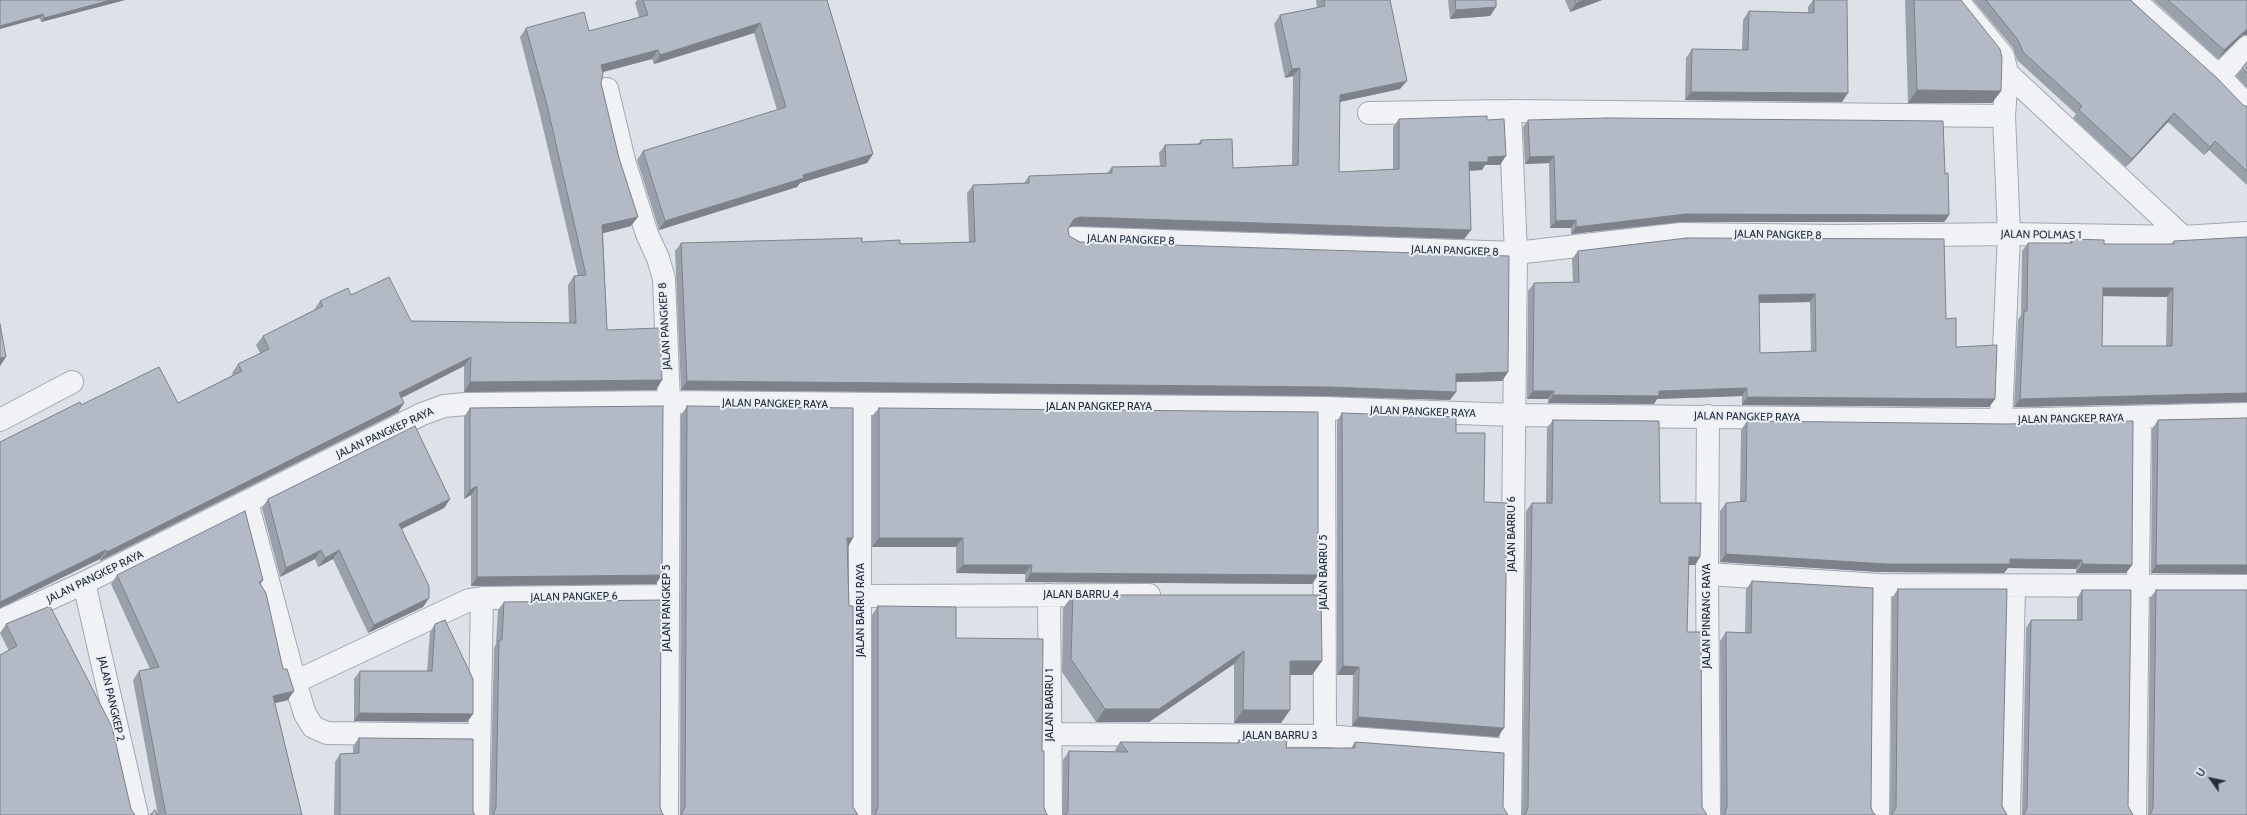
<!DOCTYPE html>
<style>
body{margin:0}
#map{position:relative;width:2247px;height:815px;overflow:hidden;background:#dde1e8;font-family:Cabin,sans-serif}
canvas{display:block}
.north{position:absolute;left:2191px;top:759px;width:40px;height:40px;-webkit-text-stroke:3px #ecf0f6;paint-order:stroke;rotate:303deg;font-size:11px;font-weight:700;line-height:16px;text-align:center;color:#252f40}
.north::after{content:'';display:block;margin:auto;width:14px;height:18px;background:#252f40;clip-path:polygon(50% 0,100% 100%,50% 72%,0 100%)}
</style>
<div id="map">
<canvas width="2247" height="815"></canvas>
<div class="north">U</div>
</div>
<script>
const c = document.querySelector('canvas').getContext('2d');
c.lineJoin = 'round';
function poly(rows) {
  const path = new Path2D();
  for (const r of rows) {
    path.moveTo(r[0], r[1]);
    for (let i = 2; i < r.length; i += 2) path.lineTo(r[i], r[i + 1]);
  }
  return path;
}
function stroke(path, color, width, dash) {
  c.strokeStyle = color;
  c.lineWidth = width;
  c.lineCap = dash ? 'butt' : 'round';
  c.setLineDash(dash || []);
  c.stroke(path);
}
function paint(path, color) {
  c.fillStyle = color;
  c.fill(path, 'evenodd');
}
function drawText(font, color, halo, rows, align = 'center') {
  c.font = font + ' Cabin,sans-serif';
  c.lineWidth = 4;
  c.setLineDash([]);
  c.textBaseline = 'middle';
  c.strokeStyle = halo;
  c.fillStyle = color;
  for (const [text, x, y, turn = 0] of rows) {
    c.save();
    c.translate(x, y);
    c.rotate((+turn || 0) * Math.PI / 180);
    c.textAlign = isNaN(turn) ? turn : align;
    if (halo) c.strokeText(text, 0, 0);
    c.fillText(text, 0, 0);
    c.restore();
  }
}
const minor = poly([
 [1957,0,2003,56,2007,73,2004,116,2009,234,2001,420],
 [2134,0,2219,76],
 [2247,47,2219,76,2247,105],
 [2007,73,2183,237],
 [607,89,625,164,647,234,658,258,664,279,669,402,667,815],
 [1369,113,1510,111,2004,116],
 [1074,238,1516,253,1681,234,1835,236,2009,234,2183,237,2247,233],
 [860,405,860,815],
 [1324,408,1325,736],
 [1708,416,1707,574,1709,815],
 [0,420,72,382],
 [247,502,295,682,305,714,313,727,327,733,479,735],
 [1707,574,1880,585,2247,586],
 [84,583,137,815],
 [1049,595,1051,815],
 [861,596,1149,595],
 [0,621,84,583,422,414,444,406,466,404,669,402,1324,408,1513,415,2001,420,2247,414],
 [295,682,469,600,482,598,667,596],
 [1050,734,1325,736,1510,750],
 [478,815,482,598],
 [1510,815,1516,253,1510,111],
 [1878,815,1880,585],
 [2009,815,2014,586],
 [2135,815,2140,418]
]);
stroke(minor, '#a2a8b2', 24);
stroke(minor, '#f0f2f6', 22);
paint(poly([
 [0,0,125,0,41,22,40,18],
 [637,0,827,0,873,154,867,163,800,183,797,187,659,230,637,160,643,151,777,110,754,33,654,64,652,59,603,72,601,83,631,226,603,233,607,330,662,380,656,390,464,392,464,366,402,398,404,403,398,412,100,561,100,559,0,608,0,442,81,405,178,403,233,375,232,373,238,364,260,353,256,345,263,336,314,310,320,301,351,295,411,321,569,323,568,285,574,276,578,276,540,115,520,37,526,28,589,31,639,17,635,3],
 [1316,0,1390,0,1400,89,1340,102,1339,172,1393,169,1393,127,1399,119,1487,120,1500,165,1485,165,1482,170,1469,171,1471,230,1464,239,1074,226,1069,227,1068,229,1069,236,1080,242,1508,372,1502,381,1456,382,1456,392,1450,400,1324,396,681,390,675,251,681,243,862,242,900,244,969,243,967,193,973,185,1024,183,1029,176,1107,173,1112,167,1160,166,1159,153,1165,145,1198,144,1201,140,1233,168,1292,165,1293,76,1285,78,1274,24,1280,15,1317,8],
 [1448,0,1496,0,1496,7,1490,16,1450,19],
 [1565,0,1602,0,1570,12],
 [1813,0,1847,0,1842,102,1685,100,1686,58,1692,49,1742,50,1743,20,1749,11,1808,13,1808,7],
 [1905,0,1961,0,2001,91,1992,103,1908,103],
 [1973,0,2131,0,2244,106,2247,106,2247,185,2209,150,2204,155,2168,122,2126,167,2073,118,2076,114,2017,60,2013,48],
 [2153,0,2247,0,2247,35,2243,35,2218,59],
 [2247,62,2247,88,2236,76],
 [1528,120,1945,174,1949,215,1944,222,1681,222,1571,234,1571,228,1550,228,1549,163,1525,164,1523,127],
 [1687,238,1946,319,1956,347,1995,399,1989,407,1742,405,1742,396,1657,399,1654,404,1548,403,1548,399,1527,399,1528,291,1534,283,1573,282,1572,259,1578,251],
 [1810,302,1811,351,1760,353,1759,303],
 [2072,239,2104,244,2171,244,2174,241,2247,402,2014,407,2018,320,2021,315,2022,251,2028,243,2069,243],
 [2103,296,2167,297,2166,346,2102,346],
 [687,406,848,547,853,807,858,815,680,815,681,415],
 [470,408,656,584,471,586,471,495,464,499,464,417],
 [879,408,1318,575,1312,584,1025,582,1025,574,956,573,956,547,872,547,872,416],
 [1342,413,1456,433,1484,502,1498,737,1352,726,1353,675,1337,675,1337,421],
 [2247,418,2247,574,2151,573,2152,429,2158,420],
 [1553,420,1660,503,1700,557,1695,565,1688,565,1687,632,1702,807,1707,815,1522,815,1526,511,1532,503,1546,503,1547,428],
 [1747,421,2132,565,2126,573,2076,573,2076,569,2008,568,2004,573,1880,572,1720,562,1720,511,1726,503,1740,502,1741,430],
 [268,499,450,499,444,508,402,529,429,598,423,607,368,633,333,559,318,567,315,559,280,577,262,508],
 [117,575,263,580,261,584,288,700,275,703,302,815,158,815,133,680,139,671,150,669,111,584],
 [1752,581,1871,807,1873,813,1876,815,1721,815,1720,641,1726,632,1745,633,1746,589],
 [1898,589,2002,806,2007,815,1890,815,1892,598],
 [2082,590,2128,806,2133,815,2022,815,2026,628,2031,620,2077,620,2077,598],
 [2156,590,2247,815,2148,815,2150,598],
 [1073,595,1322,661,1312,675,1290,675,1290,710,1281,723,1234,723,1234,664,1149,722,1096,722,1062,672,1063,608],
 [504,602,660,807,662,813,664,815,490,815,494,648,496,644,498,610],
 [50,606,0,815,9,651,0,633,6,624],
 [878,606,956,638,1042,751,1044,807,1046,813,1048,815,872,815,872,615],
 [435,624,473,714,467,722,354,721,354,679,360,671,427,671,430,632],
 [359,738,473,812,475,815,334,815,335,762,340,754,353,753,353,746],
 [1239,740,1286,748,1351,748,1355,742,1503,807,1508,815,1062,815,1063,760,1069,751,1116,752,1115,750,1120,742,1237,743]
]), '#9aa0a9');
paint(poly([
 [111,0,125,0,41,22,44,18],
 [1584,0,1602,0,1570,12,1576,3],
 [1496,7,1490,16,1450,19,1456,10],
 [43,14,40,18,0,29,0,26],
 [760,23,754,33,654,64,660,55],
 [2247,29,2247,35,2243,35,2218,59,2224,50],
 [658,50,652,59,595,74,601,65],
 [1300,68,1293,76,1285,78,1292,69],
 [1407,81,1400,89,1334,103,1340,95],
 [1917,90,2001,91,1992,103,1908,103],
 [1691,92,1848,93,1842,102,1685,100],
 [2174,113,2168,122,2126,167,2132,159],
 [2215,141,2209,150,2204,155,2210,147],
 [873,154,867,163,800,183,797,187,659,230,665,221,803,175],
 [1506,156,1500,165,1485,165,1482,170,1463,171,1469,162,1488,157],
 [1554,156,1549,163,1525,164,1530,157],
 [1686,214,1949,215,1944,222,1681,222,1571,234,1576,227],
 [638,217,631,226,596,235,602,225],
 [1080,217,1471,230,1464,239,1074,226,1068,227,1074,219],
 [1576,220,1571,228,1550,228,1556,221],
 [2103,288,2173,288,2167,297,2097,296],
 [1815,294,1810,302,1753,303,1759,295],
 [6,357,0,366,0,358],
 [471,357,464,366,393,402,399,393],
 [1508,372,1502,381,1450,382,1456,374],
 [662,380,656,390,464,392,470,382],
 [687,381,1330,387,1456,392,1450,400,1324,396,681,390],
 [1747,388,1742,396,1657,399,1654,404,1548,403,1553,395],
 [1533,391,1554,391,1548,399,1527,399],
 [2247,393,2247,402,2014,407,2020,399],
 [1747,397,1995,399,1989,407,1742,405],
 [404,403,398,412,100,561,107,552],
 [477,486,471,495,464,499,470,490],
 [450,499,444,508,393,533,399,524],
 [847,538,853,538,848,547],
 [879,538,963,538,956,547,872,547],
 [106,550,100,559,0,608,0,602],
 [321,550,315,559,280,577,286,568],
 [339,550,333,559,318,567,325,558],
 [1726,554,2010,559,2082,560,2076,569,2008,568,2004,573,1880,572,1720,562],
 [1689,557,1700,557,1695,565,1683,565],
 [2082,564,2132,565,2126,573,2076,573],
 [963,565,1032,565,1025,574,956,573],
 [2156,565,2247,565,2247,574,2151,573],
 [1031,573,1318,575,1312,584,1025,582],
 [662,575,656,584,471,586,477,577],
 [429,598,423,607,368,633,374,625],
 [1244,651,1234,664,1149,722,1096,722,1105,709],
 [1290,661,1322,661,1312,675,1281,675],
 [1343,666,1359,667,1353,675,1337,675],
 [294,691,288,700,267,705,273,696],
 [1243,710,1290,710,1281,723,1234,723],
 [359,713,473,714,467,722,354,721],
 [1358,717,1504,728,1498,737,1352,726]
]), '#7d828a');
const building = poly([
 [0,0,111,0,44,18,43,14,0,26,0,0],
 [643,0,827,0,873,154,803,175,804,178,665,221,643,151,786,107,760,23,660,55,658,50,601,65,603,73,601,83,619,158,638,217,602,225,607,330,660,328,662,380,470,382,471,357,399,393,404,403,107,552,106,550,0,602,0,442,80,402,81,405,159,367,178,403,242,371,238,364,269,349,263,336,323,306,320,301,348,288,351,295,389,277,411,321,576,323,574,276,586,275,547,105,526,28,584,12,589,31,648,15,643,0],
 [1324,0,1390,0,1407,81,1340,95,1339,172,1399,169,1399,119,1487,116,1487,120,1504,119,1506,156,1488,157,1488,162,1469,162,1471,230,1080,217,1074,219,1068,229,1069,236,1080,242,1509,256,1508,372,1456,374,1456,392,1330,387,687,381,681,243,862,238,862,242,900,240,900,244,975,242,973,185,1029,183,1029,176,1112,173,1112,167,1166,166,1165,145,1201,144,1201,140,1232,139,1233,168,1298,165,1300,68,1292,69,1280,15,1325,6,1324,0],
 [1455,0,1496,0,1496,7,1456,10,1455,0],
 [1575,0,1584,0,1576,3,1575,0],
 [1814,0,1847,0,1848,93,1691,92,1692,49,1748,50,1749,11,1814,13,1814,0],
 [1914,0,1961,0,2000,49,2002,58,2001,91,1917,90,1914,0],
 [1986,0,2131,0,2131,1,2216,77,2244,106,2247,106,2247,171,2215,141,2210,147,2174,113,2132,159,2079,110,2082,106,2023,52,2018,40,1986,0],
 [2168,0,2247,0,2247,29,2224,50,2168,0],
 [2247,62,2247,73,2242,68,2247,62],
 [1607,118,1943,121,1945,174,1948,173,1949,215,1686,214,1576,227,1576,220,1556,221,1554,156,1530,157,1528,120,1607,118],
 [2247,237,2247,393,2020,399,2024,311,2027,311,2028,243,2072,243,2072,239,2104,240,2104,244,2174,244,2174,241,2247,237],
 [2103,288,2173,288,2172,346,2102,346,2103,288],
 [1687,238,1944,239,1946,319,1956,318,1956,347,1997,345,1995,399,1747,397,1747,388,1659,391,1659,396,1553,395,1554,391,1533,391,1534,283,1579,282,1578,251,1687,238],
 [1815,294,1816,351,1760,353,1759,295,1815,294],
 [0,324,6,357,0,358,0,324],
 [663,406,662,575,477,577,477,486,470,490,470,408,663,406],
 [687,406,853,408,853,538,847,538,849,606,853,606,853,807,858,815,681,815,685,807,687,406],
 [879,408,1318,412,1318,575,1031,573,1032,565,963,565,963,538,879,538,879,408],
 [1342,413,1456,417,1456,433,1485,433,1484,502,1507,503,1504,728,1358,717,1359,667,1343,666,1342,413],
 [2247,418,2247,565,2156,565,2158,420,2247,418],
 [1553,420,1659,421,1660,503,1701,503,1700,557,1689,557,1687,632,1701,632,1702,807,1707,815,1523,815,1526,813,1528,807,1532,503,1552,503,1553,420],
 [1747,421,2007,424,2133,421,2132,565,2082,564,2082,560,2010,559,2010,564,1886,564,1726,554,1726,503,1746,501,1747,421],
 [415,426,450,499,399,524,429,586,429,598,374,625,339,550,325,558,321,550,286,568,268,499,415,426],
 [245,511,263,580,259,582,266,593,283,669,287,669,294,691,273,696,302,815,166,815,139,671,159,667,117,575,245,511],
 [1752,581,1873,588,1871,807,1873,813,1876,815,1724,815,1725,813,1727,807,1726,632,1751,633,1752,581],
 [1898,589,2007,589,2002,806,2007,815,1892,815,1896,807,1898,589],
 [2082,590,2131,590,2128,806,2133,815,2022,815,2025,813,2027,807,2031,620,2082,620,2082,590],
 [2156,590,2247,590,2247,815,2148,815,2151,813,2153,807,2156,590],
 [1073,595,1321,595,1322,661,1290,661,1290,710,1243,710,1244,651,1159,709,1105,709,1071,659,1073,595],
 [661,600,660,807,662,813,664,815,493,815,494,813,496,807,499,640,502,640,504,602,661,600],
 [50,606,112,727,131,809,135,815,0,815,0,655,17,646,6,624,50,606],
 [878,606,956,607,956,638,1043,639,1042,751,1044,751,1044,807,1046,813,1048,815,875,815,876,813,878,807,878,606],
 [445,620,473,679,473,714,359,713,360,671,432,671,435,624,445,620],
 [359,738,473,739,473,812,475,815,340,815,340,754,359,753,359,738],
 [1239,740,1287,740,1286,748,1355,748,1355,742,1504,753,1503,807,1508,815,1065,815,1068,812,1069,751,1128,752,1120,742,1239,743,1239,740],
 [155,810,158,815,150,815,155,810]
]);
paint(building, '#b3bac5');
stroke(building, '#7d828a', 1);
drawText('11px', '#252f40', '#ecf0f6', [
 ["JALAN PANGKEP 8",1778,235,1],
 ["JALAN POLMAS 1",2041,235,1],
 ["JALAN PANGKEP 8",1131,240,2],
 ["JALAN PANGKEP 8",1455,251,2],
 ["JALAN PANGKEP 8",665,326,-93],
 ["JALAN PANGKEP RAYA",775,404,1],
 ["JALAN PANGKEP RAYA",1099,407],
 ["JALAN PANGKEP RAYA",1423,412,2],
 ["JALAN PANGKEP RAYA",1747,417,1],
 ["JALAN PANGKEP RAYA",2071,419,-1],
 ["JALAN PANGKEP RAYA",385,433,-25],
 ["JALAN BARRU 6",1512,534,-90],
 ["JALAN BARRU 5",1324,572,-90],
 ["JALAN PANGKEP RAYA",95,577,-26],
 ["JALAN BARRU 4",1081,595],
 ["JALAN PANGKEP 6",574,597,-1],
 ["JALAN PANGKEP 5",667,608,-90],
 ["JALAN BARRU RAYA",861,610,-90],
 ["JALAN PINRANG RAYA",1707,616,-90],
 ["JALAN PANGKEP 2",111,699,77],
 ["JALAN BARRU 1",1050,705,-90],
 ["JALAN BARRU 3",1280,736]
]);
</script>
